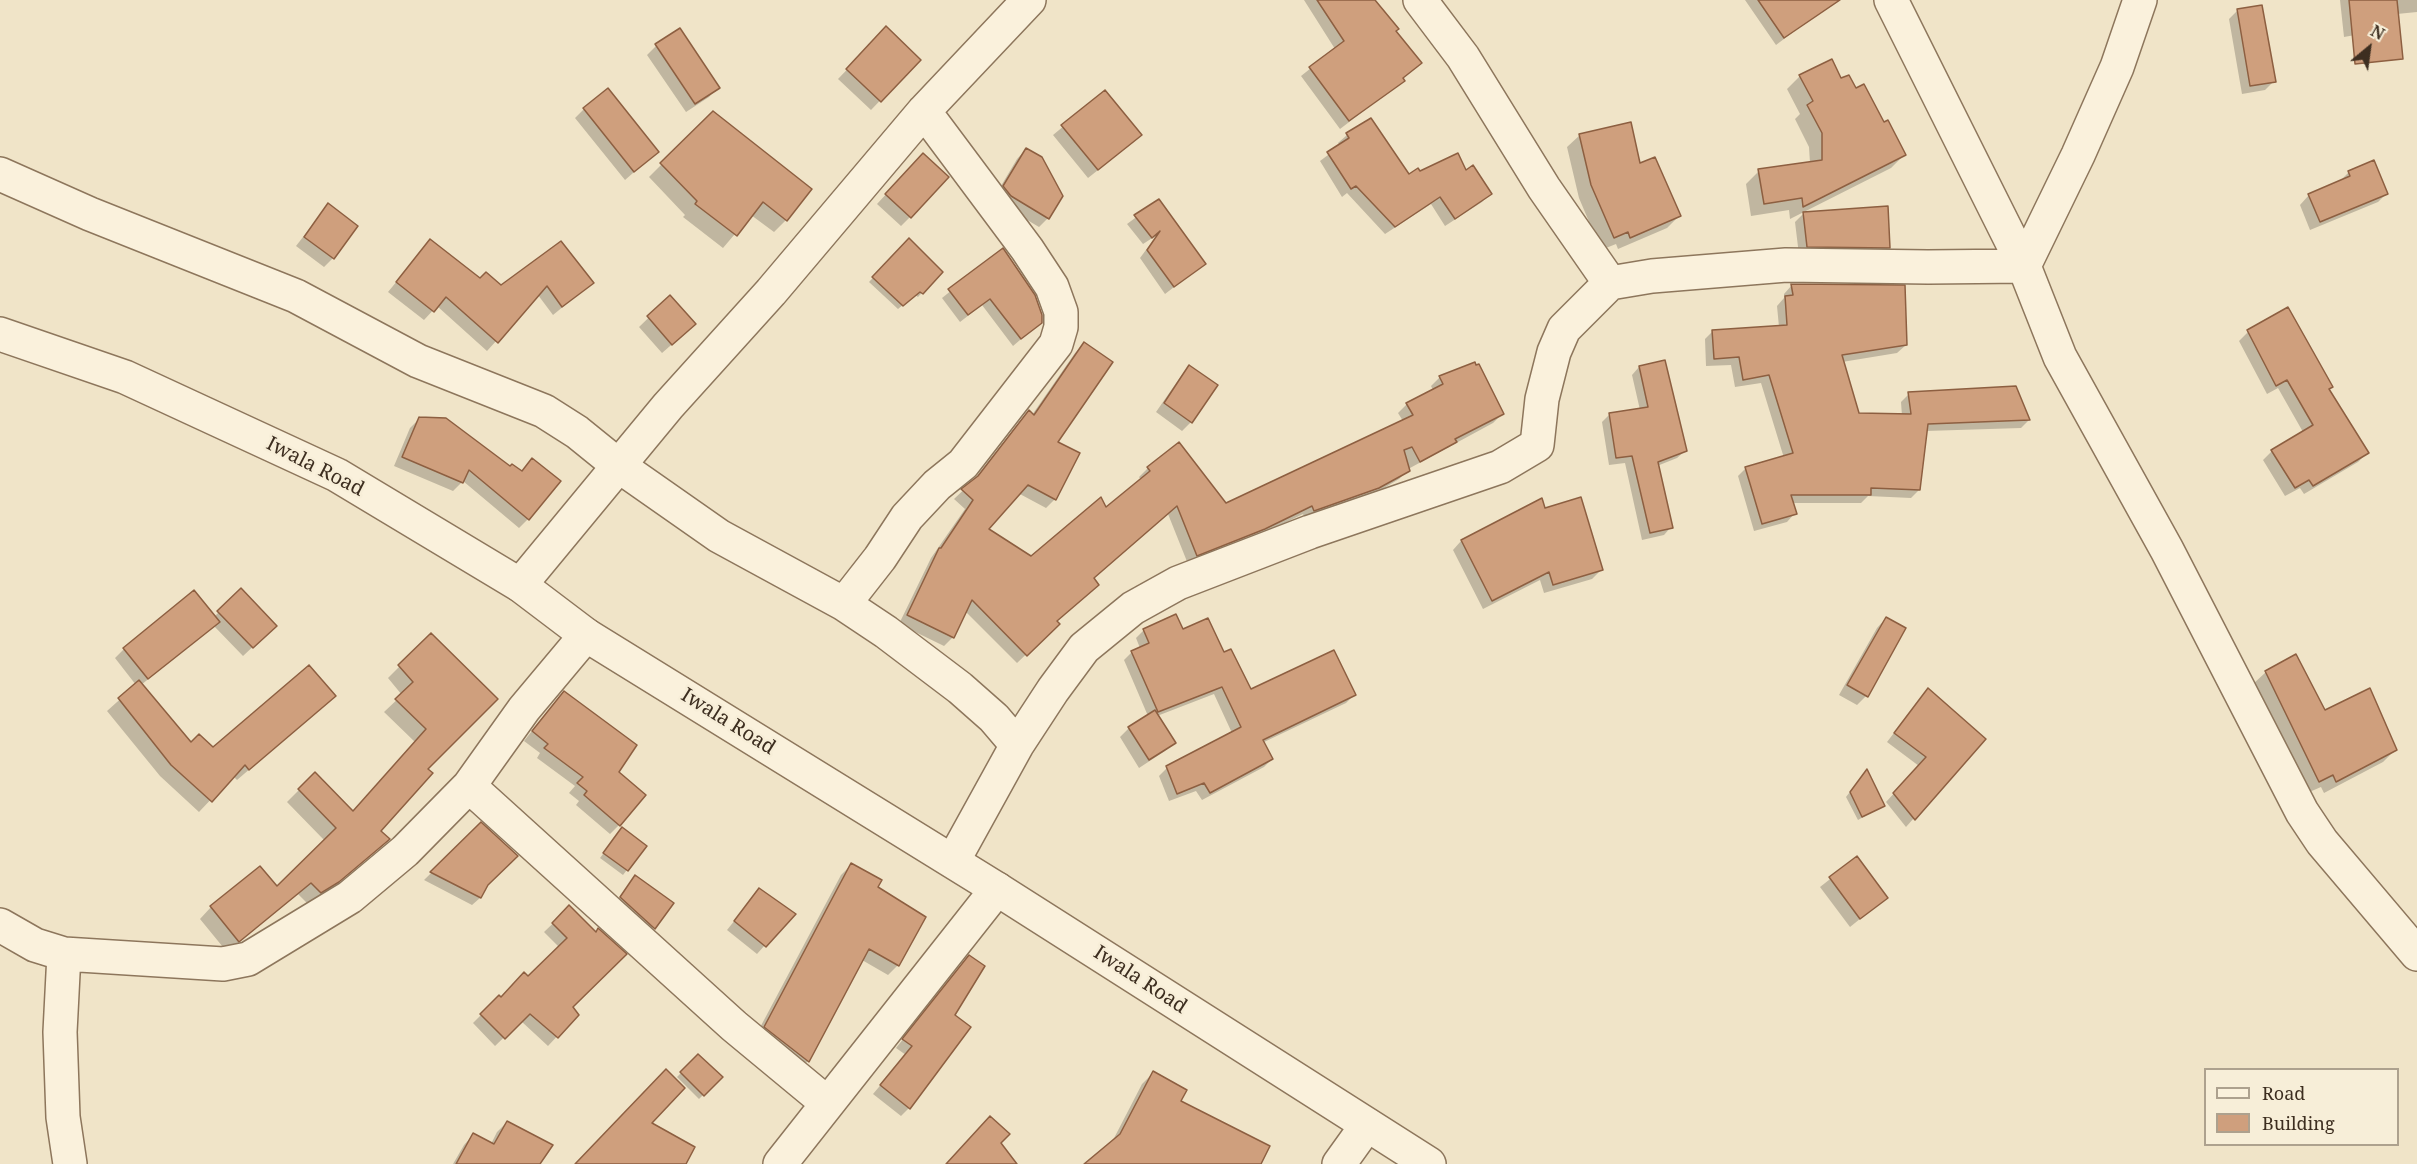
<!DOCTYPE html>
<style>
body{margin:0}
#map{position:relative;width:2417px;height:1164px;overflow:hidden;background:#f0e4c8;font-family:"Noto Serif",serif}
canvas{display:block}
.legend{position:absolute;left:2204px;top:1068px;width:195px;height:78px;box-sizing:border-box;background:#f7eed8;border:2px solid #ada18e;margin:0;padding:8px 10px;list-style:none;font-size:18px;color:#3d2e20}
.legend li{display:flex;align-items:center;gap:12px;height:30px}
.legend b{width:30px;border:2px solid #ada18e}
.north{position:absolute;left:2339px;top:18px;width:60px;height:60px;-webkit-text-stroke:4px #f7eed8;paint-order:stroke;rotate:29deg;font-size:16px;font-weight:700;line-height:24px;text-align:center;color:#3d2e20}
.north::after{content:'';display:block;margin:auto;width:21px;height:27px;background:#3d2e20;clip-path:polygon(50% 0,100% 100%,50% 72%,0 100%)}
</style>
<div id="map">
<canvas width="2417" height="1164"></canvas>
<ul class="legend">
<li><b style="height:8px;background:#faf1dc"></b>Road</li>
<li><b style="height:16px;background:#cf9f7d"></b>Building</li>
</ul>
<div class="north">N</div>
</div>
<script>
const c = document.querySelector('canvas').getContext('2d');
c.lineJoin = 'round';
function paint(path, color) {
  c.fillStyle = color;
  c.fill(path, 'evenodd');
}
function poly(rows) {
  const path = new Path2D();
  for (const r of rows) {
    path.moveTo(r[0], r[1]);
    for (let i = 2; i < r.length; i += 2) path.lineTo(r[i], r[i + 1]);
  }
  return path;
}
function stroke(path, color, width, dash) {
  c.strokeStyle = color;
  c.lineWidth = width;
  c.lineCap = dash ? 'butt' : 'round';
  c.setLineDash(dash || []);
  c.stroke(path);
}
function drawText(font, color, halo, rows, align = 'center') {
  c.font = font + ' "Noto Serif",serif';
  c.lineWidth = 5;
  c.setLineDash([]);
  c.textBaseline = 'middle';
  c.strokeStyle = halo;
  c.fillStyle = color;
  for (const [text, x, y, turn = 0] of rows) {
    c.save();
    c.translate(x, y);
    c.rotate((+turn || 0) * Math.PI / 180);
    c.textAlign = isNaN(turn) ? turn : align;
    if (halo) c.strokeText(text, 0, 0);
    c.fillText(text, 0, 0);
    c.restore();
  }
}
paint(poly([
 [1304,0,1359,0,1394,32,1403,81,1340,129,1301,76,1335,49],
 [1745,0,1807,0,1817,14,1776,45],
 [2340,0,2417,0,2417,12,2397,14,2389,29,2344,37],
 [2238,10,2274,81,2265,90,2242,94,2229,19],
 [886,29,919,60,871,110,838,79],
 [656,46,718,87,709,97,686,112,647,55],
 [1800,76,1840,80,1856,90,1904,155,1891,168,1790,219,1789,210,1751,216,1746,184,1759,171,1810,163,1809,147,1795,119,1800,114,1787,89],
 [1105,92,1131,144,1088,178,1053,135],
 [584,109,657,152,625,180,575,118],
 [713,113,786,220,774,232,751,215,723,248,683,217,685,215,649,177],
 [1371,120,1408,176,1419,173,1465,172,1490,193,1482,202,1445,226,1431,204,1385,234,1347,193,1342,197,1320,161,1340,146,1338,143,1347,135],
 [1580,135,1639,165,1679,216,1667,228,1618,249,1616,244,1601,250,1579,198,1567,147],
 [1026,149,1048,218,1039,227,1002,205,995,196,1017,159],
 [914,164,910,217,901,226,877,204],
 [2349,172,2387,193,2378,202,2310,230,2300,205,2309,195,2340,181],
 [1158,201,1204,264,1165,294,1140,258,1157,235,1143,244,1127,224],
 [328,205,333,258,324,267,296,246],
 [1804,213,1889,247,1880,256,1799,255,1795,222],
 [909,240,941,272,918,297,915,295,898,309,869,282],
 [430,241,479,280,501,287,592,283,553,315,538,295,487,351,437,306,424,320,388,292],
 [1002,250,1041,322,1013,346,982,305,960,322,942,298],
 [1792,285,1906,345,1897,353,1842,362,1858,415,1902,416,1901,402,1909,394,2029,420,2021,428,1926,431,1919,490,1911,498,1868,496,1861,503,1792,503,1795,513,1787,522,1754,531,1738,476,1746,468,1784,458,1761,383,1735,387,1731,365,1706,366,1705,339,1713,331,1779,327,1777,306,1784,298,1784,294],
 [670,297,685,333,662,353,639,327],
 [2288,309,2328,390,2367,453,2358,462,2304,494,2300,488,2285,496,2263,460,2272,451,2303,432,2278,388,2267,394,2239,341,2248,332],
 [1084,344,1056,443,1055,499,1046,508,1018,493,987,529,1031,557,1106,509,1141,480,1139,477,1148,468,1179,444,1226,505,1403,421,1398,413,1407,404,1433,390,1431,386,1440,377,1502,414,1493,423,1410,468,1399,479,1369,497,1305,519,1303,514,1254,538,1188,564,1168,514,1092,579,1056,621,1058,624,1017,663,965,611,953,637,944,646,899,624,931,558,965,509,954,499,972,482,1020,421,1029,412,1032,415,1075,353],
 [1664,362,1685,451,1677,458,1657,466,1671,527,1664,535,1642,540,1625,463,1609,465,1602,422,1610,414,1640,410,1632,375,1639,367],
 [1190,367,1191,422,1182,431,1156,412,1181,376],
 [419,419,521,472,532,460,528,519,519,528,463,481,453,491,394,466,410,428],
 [1541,500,1544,510,1601,570,1592,579,1544,593,1540,580,1483,609,1453,550,1461,541],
 [241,590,275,626,243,656,214,626,141,685,191,744,213,749,322,707,237,780,233,776,199,812,160,776,107,711,136,685,115,658,124,649,214,617],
 [1886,618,1904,629,1866,696,1857,705,1839,695,1877,628],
 [1144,630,1182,631,1223,654,1250,691,1354,695,1346,703,1262,743,1272,759,1264,767,1202,800,1196,791,1169,801,1159,776,1167,768,1232,733,1214,694,1157,716,1174,742,1165,751,1139,768,1120,737,1129,728,1148,716,1124,660,1132,652,1140,648,1136,638],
 [431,635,426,769,379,831,388,839,325,893,308,904,298,894,227,952,200,919,211,907,277,888,325,841,287,802,315,774,352,812,415,742,384,712,402,695,388,678],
 [2266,672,2324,712,2395,750,2383,762,2324,793,2321,787,2307,793,2253,684],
 [1920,699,1984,739,1906,827,1886,802,1919,766,1887,742],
 [555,702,617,772,619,825,610,834,576,805,579,801,569,793,575,786,537,758,540,753,524,741],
 [1863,775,1883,806,1858,820,1846,797],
 [481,824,487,884,480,898,472,905,424,880],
 [618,834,645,846,623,875,600,858],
 [1857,858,1886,898,1850,927,1820,887],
 [851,865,876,887,898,965,888,975,862,960,808,1061,798,1071,755,1037,841,875],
 [635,877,672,903,645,937,612,907],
 [759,890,765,945,757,954,727,930],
 [569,908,571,1007,577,1015,548,1046,521,1021,495,1046,473,1023,499,997,501,999,528,978,559,947,544,932],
 [969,957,953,1016,909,1108,901,1116,873,1094,906,1055,896,1048],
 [698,1056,721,1077,699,1099,677,1077],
 [1153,1073,1179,1101,1259,1164,1087,1164,1111,1144,1142,1084],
 [507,1122,538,1164,453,1164,464,1145,473,1135,491,1144,497,1132]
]), '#0003');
const building = poly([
 [1317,0,1375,0,1399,29,1396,31,1422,63,1403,78,1405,81,1349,121,1309,67,1344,41,1317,0],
 [1758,0,1840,0,1784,38,1758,0],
 [2349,0,2397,0,2403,59,2355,64,2349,0],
 [2262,5,2276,82,2250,86,2237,9,2262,5],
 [886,26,921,60,881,102,846,69,886,26],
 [680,28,720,88,695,104,655,44,680,28],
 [1832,59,1841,78,1849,75,1856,88,1864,84,1884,122,1888,120,1906,155,1803,207,1802,198,1764,204,1758,169,1822,160,1822,133,1807,105,1813,101,1799,75,1832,59],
 [608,88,659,152,634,172,583,108,608,88],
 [1105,90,1142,135,1098,170,1061,125,1105,90],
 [713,111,812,189,787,221,763,202,737,236,695,204,697,201,660,163,713,111],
 [1371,118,1409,174,1418,168,1420,171,1458,153,1466,170,1473,165,1492,194,1455,219,1440,197,1395,227,1356,186,1351,189,1327,152,1349,138,1346,133,1371,118],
 [1631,122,1640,163,1655,157,1681,216,1630,238,1628,232,1614,238,1591,185,1579,134,1631,122],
 [1026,148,1042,157,1063,196,1049,219,1011,196,1003,186,1026,148],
 [923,153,949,177,911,218,885,194,923,153],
 [2374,160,2388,194,2320,222,2308,194,2350,176,2348,171,2374,160],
 [1159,199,1206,264,1174,287,1147,250,1160,231,1152,238,1134,215,1159,199],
 [328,203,358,226,334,259,304,237,328,203],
 [1888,206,1890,248,1807,247,1803,212,1888,206],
 [909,238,943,272,923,294,920,292,903,306,872,277,909,238],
 [430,239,480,278,486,272,501,285,561,241,594,283,562,307,547,286,498,343,446,297,434,312,396,282,430,239],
 [1003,248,1035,295,1042,315,1042,323,1021,339,990,299,968,315,948,289,1003,248],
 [1791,284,1905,285,1907,345,1842,355,1859,413,1911,414,1908,392,2016,386,2030,420,1928,424,1920,490,1871,488,1871,495,1791,495,1797,514,1762,524,1745,467,1793,453,1769,375,1743,380,1739,357,1714,359,1712,330,1787,325,1785,296,1793,295,1791,284],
 [670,295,696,324,672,345,647,316,670,295],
 [2288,307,2333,387,2329,389,2369,453,2313,486,2309,480,2295,488,2271,450,2313,425,2287,380,2276,386,2247,330,2288,307],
 [1084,342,1113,362,1058,442,1080,453,1056,500,1028,485,989,529,1031,556,1101,497,1106,507,1150,471,1147,467,1179,442,1226,503,1413,415,1406,403,1443,384,1439,376,1475,362,1476,365,1479,364,1504,414,1455,439,1457,442,1420,462,1412,447,1404,450,1410,471,1379,488,1314,511,1312,506,1265,529,1197,556,1177,506,1094,578,1099,585,1057,621,1060,624,1027,656,972,600,954,638,907,615,939,548,941,548,973,500,961,489,978,476,1029,410,1034,415,1084,342],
 [1665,360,1687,451,1658,462,1673,528,1650,533,1632,456,1616,458,1609,413,1648,407,1639,366,1665,360],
 [1189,365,1218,385,1192,423,1164,403,1189,365],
 [419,417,446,418,510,466,512,464,522,471,532,458,561,481,529,520,469,470,463,483,402,457,419,417],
 [1581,497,1603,570,1553,585,1549,572,1492,601,1461,540,1542,498,1545,508,1581,497],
 [241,588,277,626,253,648,217,611,241,588],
 [194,590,220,622,148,679,123,648,194,590],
 [1176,614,1183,629,1208,618,1224,652,1231,649,1251,689,1334,650,1356,695,1263,740,1273,759,1210,793,1204,783,1177,794,1166,766,1241,727,1222,687,1158,712,1131,651,1149,643,1143,629,1176,614],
 [1886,617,1906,628,1868,697,1847,685,1886,617],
 [431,633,498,699,428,769,433,773,381,831,390,839,339,882,321,893,311,883,239,942,210,906,260,866,277,886,336,828,298,789,315,772,353,811,426,729,395,699,413,682,398,665,431,633],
 [2296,654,2325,710,2370,688,2397,750,2336,782,2333,775,2319,782,2265,671,2296,654],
 [309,665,336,696,249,770,245,765,212,802,171,765,118,698,139,680,191,742,199,734,213,747,309,665],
 [1928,688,1986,739,1915,820,1893,793,1926,757,1894,733,1928,688],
 [564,691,637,745,619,772,646,795,620,826,584,795,587,791,577,783,583,777,544,748,548,744,532,731,564,691],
 [1155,710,1176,743,1149,760,1128,727,1155,710],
 [1867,769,1885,806,1862,817,1850,792,1867,769],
 [481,822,518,856,488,885,481,898,430,872,481,822],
 [622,827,647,846,628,871,603,853,622,827],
 [1857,856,1888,898,1860,919,1829,877,1857,856],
 [851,863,882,880,878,887,926,917,899,966,869,949,809,1062,764,1027,851,863],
 [635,875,674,903,655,929,620,897,635,875],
 [759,888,796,914,766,947,734,921,759,888],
 [569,905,596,932,598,928,627,954,573,1007,579,1015,558,1038,530,1014,505,1039,480,1014,499,995,501,997,524,972,528,976,567,938,552,923,569,905],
 [969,955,985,966,955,1015,971,1027,910,1109,880,1085,912,1046,902,1039,969,955],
 [698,1054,723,1077,704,1096,680,1072,698,1054],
 [666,1069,685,1088,652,1123,695,1147,686,1164,575,1164,666,1069],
 [1153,1071,1187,1090,1181,1101,1270,1146,1261,1164,1084,1164,1120,1134,1153,1071],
 [990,1116,1010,1134,1001,1143,1017,1164,946,1164,990,1116],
 [507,1121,553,1145,540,1164,456,1164,473,1133,494,1144,507,1121]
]);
paint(building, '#cf9f7d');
stroke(building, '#8d5f41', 1.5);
const minor = poly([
 [1420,0,1463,57,1544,188,1610,283],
 [1891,0,2024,266,2060,357,2167,550,2302,812,2322,842,2417,954],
 [0,174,90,214,296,296,418,361,544,411,577,432,619,466,719,536,844,604,886,632,960,688,994,718,1017,745],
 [520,585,668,406,771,292,924,111,1029,0],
 [844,604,880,558,907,517,937,485,963,464,1056,344,1061,327,1061,312,1052,287,1027,249,924,111],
 [469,786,734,1026,827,1103],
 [953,861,1017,745,1053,690,1084,648,1133,608,1178,583,1310,532,1500,467,1537,445,1542,399,1554,352,1564,329,1610,283,1652,276,1786,265,1928,267,2024,266,2078,155,2117,67,2140,0],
 [0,925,35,945,64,954,223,964,248,959,350,897,405,851,469,786,524,709,586,635],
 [64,954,60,1032,63,1117,70,1164],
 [780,1164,997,889],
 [1339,1164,1367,1125]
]);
const tertiary = poly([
 [0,334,125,377,337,475,520,585,586,635,997,889,1429,1164]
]);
stroke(minor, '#8d765c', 36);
stroke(tertiary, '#8d765c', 36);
stroke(minor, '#faf1dc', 33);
stroke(tertiary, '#faf1dc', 33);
drawText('20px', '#3d2e20', '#f7eed8', [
 ["Iwala Road",315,467,27],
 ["Iwala Road",728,722,32],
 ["Iwala Road",1140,980,33]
]);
</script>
